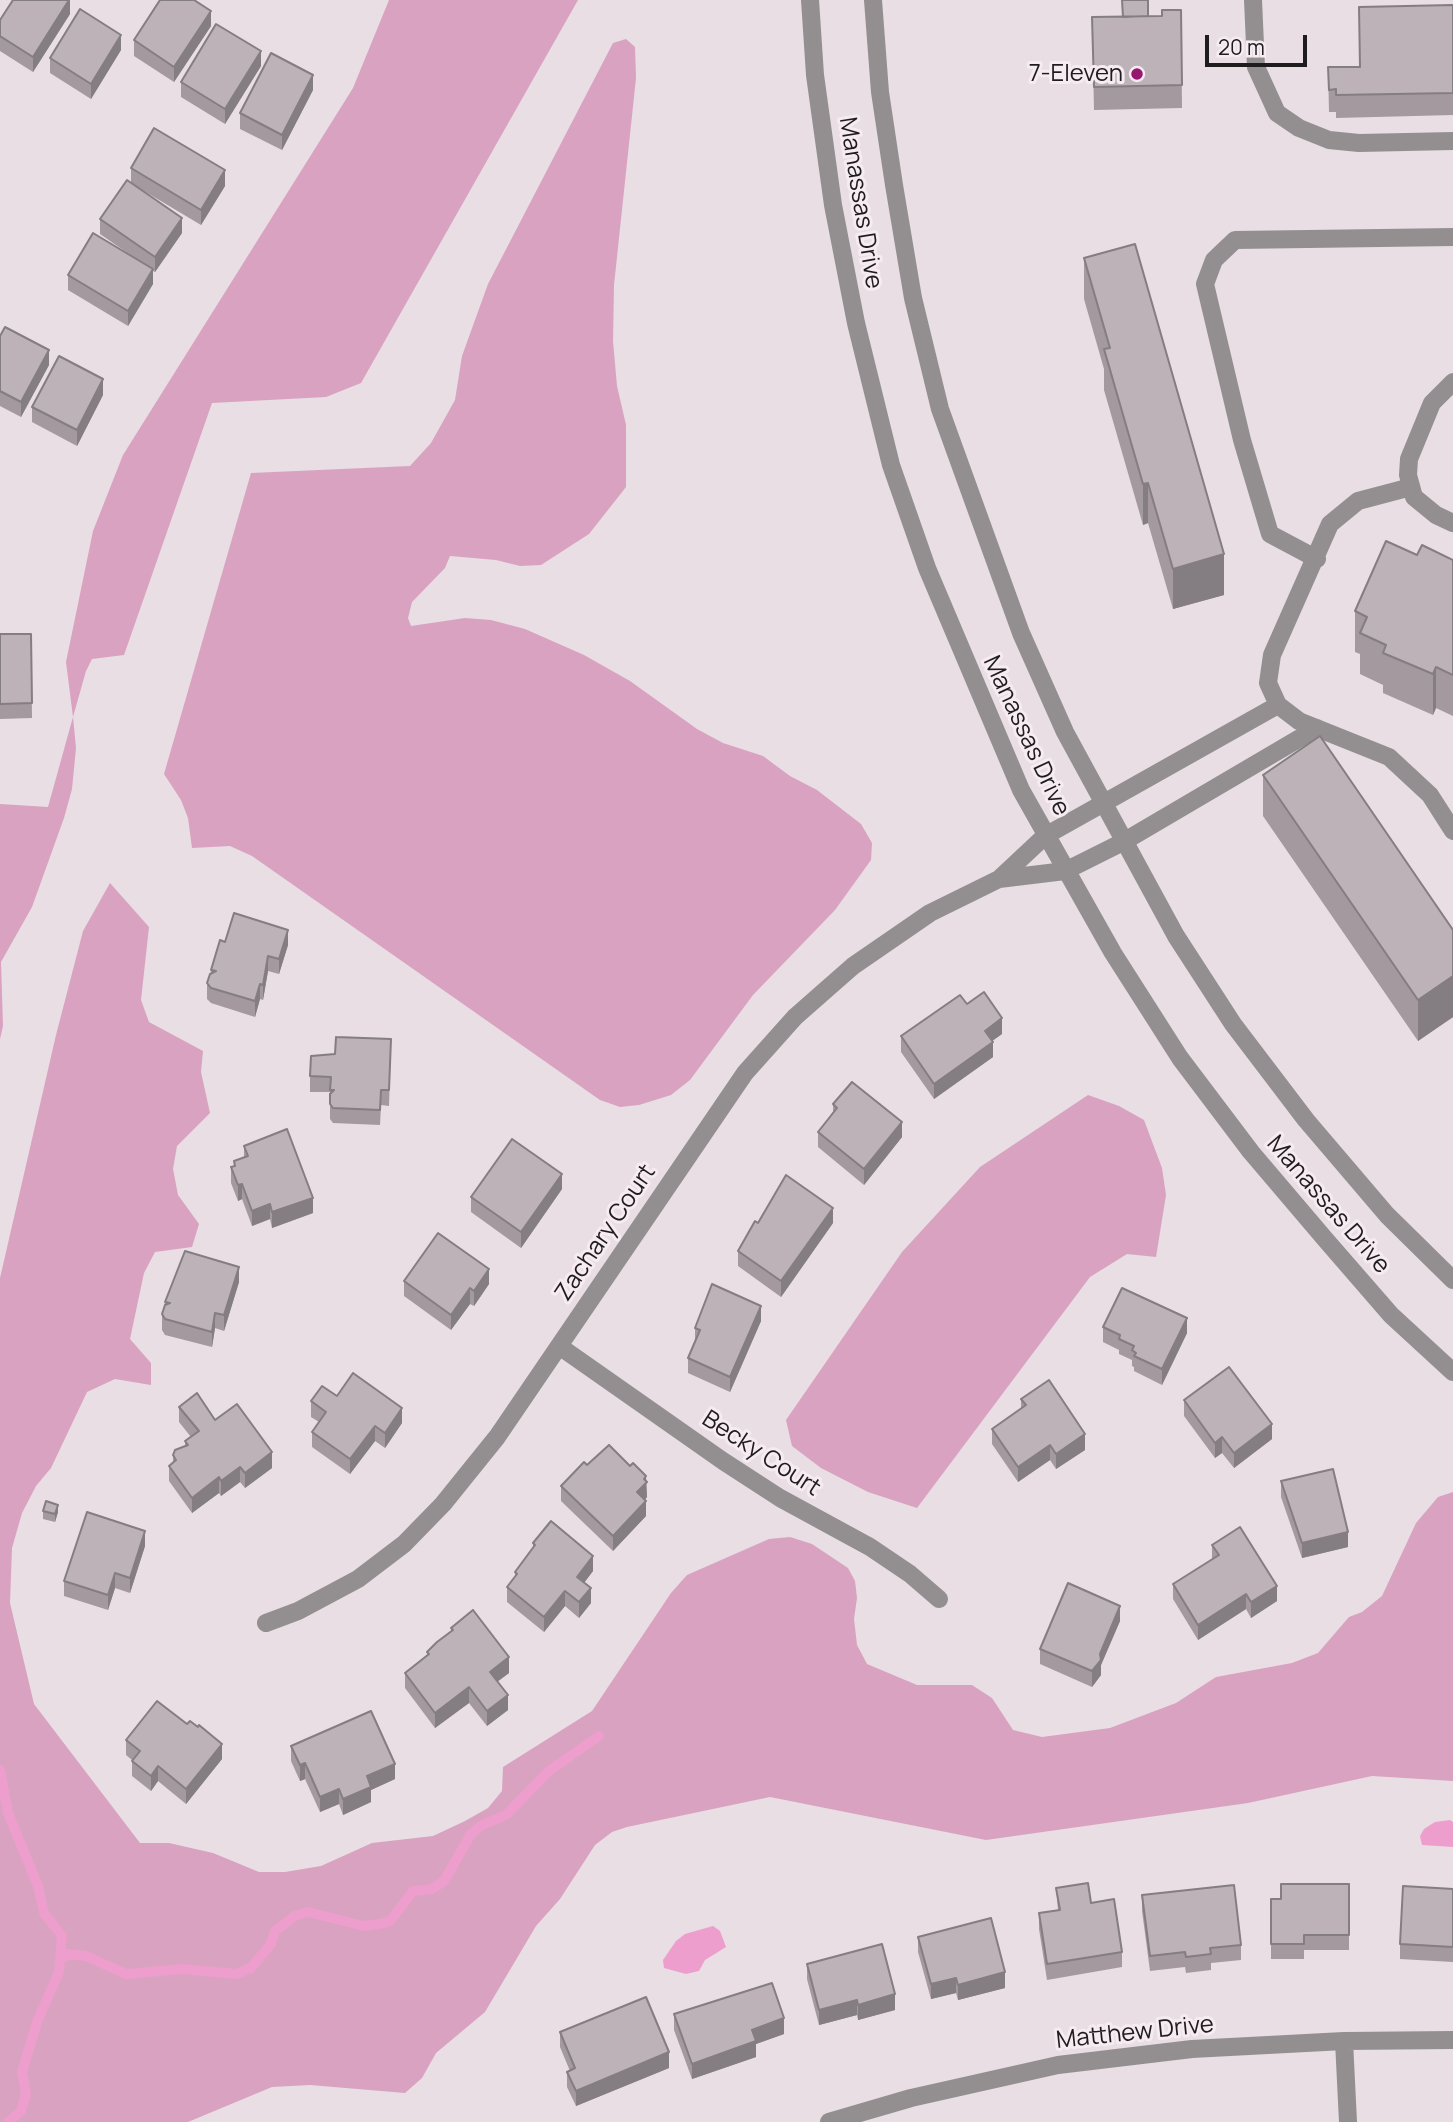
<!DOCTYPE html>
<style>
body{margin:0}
#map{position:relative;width:1453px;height:2122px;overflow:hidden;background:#e8dee3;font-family:Manrope,sans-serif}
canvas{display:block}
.scale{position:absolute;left:1205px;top:35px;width:102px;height:32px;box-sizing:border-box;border:4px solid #1f1c1e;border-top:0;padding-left:9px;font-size:21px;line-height:24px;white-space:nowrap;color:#1f1c1e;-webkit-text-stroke:5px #f6ebf1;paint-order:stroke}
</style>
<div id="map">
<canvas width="1453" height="2122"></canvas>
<div class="scale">20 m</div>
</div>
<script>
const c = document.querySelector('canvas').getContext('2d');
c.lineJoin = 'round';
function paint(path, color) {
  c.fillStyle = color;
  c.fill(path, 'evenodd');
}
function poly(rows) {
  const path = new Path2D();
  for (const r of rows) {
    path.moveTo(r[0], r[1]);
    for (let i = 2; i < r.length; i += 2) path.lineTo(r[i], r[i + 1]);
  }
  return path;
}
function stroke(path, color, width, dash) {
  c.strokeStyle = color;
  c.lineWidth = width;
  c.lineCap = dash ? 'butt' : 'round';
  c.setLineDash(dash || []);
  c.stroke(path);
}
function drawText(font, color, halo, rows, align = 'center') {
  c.font = font + ' Manrope,sans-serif';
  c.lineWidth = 6;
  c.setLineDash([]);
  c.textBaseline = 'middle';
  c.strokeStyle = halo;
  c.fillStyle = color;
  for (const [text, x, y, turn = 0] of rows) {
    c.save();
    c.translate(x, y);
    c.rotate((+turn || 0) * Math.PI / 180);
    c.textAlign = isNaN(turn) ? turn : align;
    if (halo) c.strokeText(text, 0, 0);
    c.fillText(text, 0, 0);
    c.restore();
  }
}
paint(poly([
 [389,0,578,0,361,383,326,397,212,403,124,655,92,659,86,671,73,717,76,748,72,789,64,818,32,907,1,962,3,1026,0,1039,0,804,48,807,73,717,66,662,93,531,123,455,353,88],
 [626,39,635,47,636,78,614,285,613,341,617,386,626,425,626,487,589,534,541,565,520,566,496,560,450,556,445,568,412,602,408,618,411,626,465,618,491,620,525,629,584,655,630,681,697,729,723,743,763,756,790,776,817,790,861,824,872,843,871,860,835,910,753,995,690,1080,671,1095,639,1105,620,1107,600,1100,252,856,230,846,192,848,188,818,181,800,164,774,251,473,410,466,431,443,455,400,462,356,488,284,613,43],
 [110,883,149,927,141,1000,149,1022,203,1051,201,1072,210,1113,177,1146,173,1169,178,1195,199,1224,192,1247,155,1252,144,1273,130,1339,151,1363,151,1385,115,1379,87,1392,51,1468,36,1486,22,1513,12,1548,10,1603,34,1704,140,1843,169,1843,213,1853,259,1872,285,1872,321,1866,372,1843,433,1836,465,1821,488,1808,502,1791,503,1767,592,1711,671,1593,687,1575,769,1539,790,1537,812,1544,848,1568,855,1581,857,1598,854,1619,857,1645,867,1664,917,1685,972,1685,992,1698,1013,1730,1042,1737,1110,1728,1176,1703,1216,1677,1292,1663,1318,1653,1349,1617,1362,1612,1382,1596,1416,1523,1438,1497,1453,1492,1453,1781,1372,1776,1248,1803,986,1840,770,1797,627,1827,612,1832,595,1845,560,1899,536,1926,485,2012,436,2053,422,2078,405,2093,310,2085,272,2087,188,2122,0,2122,0,1278,56,1035,83,931],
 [1088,1095,1119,1106,1144,1120,1162,1168,1166,1195,1156,1257,1127,1254,1090,1277,917,1508,868,1492,821,1468,792,1446,786,1420,902,1252,980,1167]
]), '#d9a2c1');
paint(poly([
 [1450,1820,1453,1822,1453,1847,1422,1845,1420,1836,1424,1829,1435,1822],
 [713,1926,720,1931,726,1947,705,1960,699,1971,686,1974,664,1968,663,1960,676,1941,685,1934]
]), '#ed9ecc');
stroke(poly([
 [0,1770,8,1813,38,1886,44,1913,62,1936,59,1972,37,2022,22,2072,26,2094,21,2111,8,2122],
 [61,1959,69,1954,86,1956,126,1974,183,1969,236,1974,251,1968,271,1944,275,1931,295,1916,308,1912,364,1926,385,1923,391,1920,413,1891,432,1889,444,1881,471,1834,482,1825,506,1815,549,1771,599,1736]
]), '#ed9ecc', 10);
stroke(poly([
 [1253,0,1256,67,1277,113,1299,128,1329,140,1359,143,1453,141],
 [1453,382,1432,403,1409,459,1408,475,1414,497,1436,515,1453,523],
 [1411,487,1358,501,1330,524,1272,655,1268,683,1278,705,1299,721,1389,757,1430,795,1453,831],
 [1317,559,1270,534,1242,440,1205,284,1214,260,1235,240,1453,237],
 [1102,804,1278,705],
 [1123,842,1317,728]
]), '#938f91', 18);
stroke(poly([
 [999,879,1065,871,1123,842],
 [559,1346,723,1461,780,1498,870,1547,910,1574,939,1599],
 [266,1623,298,1611,358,1579,404,1544,443,1504,497,1437,745,1073,795,1017,853,966,930,913,999,879,1045,836,1102,804],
 [1344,2041,1348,2122],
 [829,2122,911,2098,1058,2065,1192,2049,1344,2041,1453,2040]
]), '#938f91', 18);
stroke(poly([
 [810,0,815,75,833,205,856,323,891,465,927,568,1021,790,1113,953,1180,1058,1251,1152,1325,1239,1391,1315,1453,1372],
 [873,0,880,92,894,185,913,298,940,409,1021,633,1065,732,1176,936,1233,1024,1306,1120,1387,1215,1453,1280]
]), '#938f91', 18);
paint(poly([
 [70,0,70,14,33,72,0,51,0,20],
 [1453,5,1453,115,1336,118,1336,112,1329,112,1328,67,1359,67],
 [1181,10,1182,108,1094,110,1092,17,1162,16],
 [211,26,174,82,134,56,134,40],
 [121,50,91,99,50,73,50,58],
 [261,66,225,124,181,97,181,82],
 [313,90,282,150,240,129,240,113],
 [131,168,225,186,201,225,139,188,182,233,155,272,153,271,153,284,128,326,68,290,68,275,129,254,100,234,100,219,131,183],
 [1084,258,1224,595,1173,609,1148,523,1143,525,1104,390,1104,369,1084,299],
 [0,336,49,365,21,417,0,406],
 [103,395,77,446,32,422,32,407],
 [1417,555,1453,560,1453,716,1436,708,1433,715,1383,693,1383,685,1360,674,1360,654,1355,652,1355,611],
 [0,634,31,634,32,718,0,719],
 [1263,775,1453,930,1453,1017,1418,1041,1263,816],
 [225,942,288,945,279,974,268,971,263,1000,260,999,255,1017,211,1003,207,999,207,983,211,973,211,970],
 [967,1004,1002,1034,992,1041,993,1057,934,1099,901,1052,901,1036],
 [391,1039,389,1106,381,1105,380,1125,333,1123,330,1119,330,1092,310,1092,310,1076,335,1054],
 [833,1104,902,1137,864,1185,818,1147,818,1132,833,1112],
 [244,1146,313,1213,272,1228,270,1219,252,1226,242,1199,238,1201,231,1183,231,1167,234,1166,234,1161,244,1158],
 [562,1189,521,1248,471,1212,471,1197],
 [833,1223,781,1297,738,1266,738,1251],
 [404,1281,489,1284,474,1306,470,1304,451,1330,404,1296],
 [239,1282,224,1331,215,1328,212,1347,165,1335,162,1330,162,1314,165,1302],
 [761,1321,730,1392,688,1373,688,1358,695,1341,695,1328],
 [1103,1327,1187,1333,1162,1385,1134,1371,1134,1367,1132,1366,1132,1360,1119,1354,1119,1350,1103,1342],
 [337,1396,402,1423,385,1448,375,1441,350,1474,312,1447,312,1432,319,1422,311,1417,311,1401],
 [1021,1399,1085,1450,1056,1469,1050,1460,1018,1482,992,1444,992,1429,1021,1408],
 [1184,1400,1272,1439,1234,1468,1222,1453,1215,1458,1184,1416],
 [179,1407,215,1420,272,1468,245,1488,240,1482,221,1496,219,1493,192,1513,169,1481,169,1466,173,1463,173,1455,185,1446,185,1441,191,1437,179,1422],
 [587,1465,646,1482,647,1497,645,1500,646,1516,613,1551,561,1501,561,1486],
 [1281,1481,1348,1547,1302,1558,1281,1497],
 [43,1511,58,1512,55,1522,43,1519],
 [533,1543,593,1571,584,1583,591,1603,579,1618,565,1606,544,1632,507,1602,507,1587,515,1577,515,1572,533,1548],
 [1212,1545,1277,1601,1251,1618,1246,1609,1198,1640,1173,1599,1173,1584,1212,1559],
 [145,1546,130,1593,115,1588,108,1610,64,1596,64,1581],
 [1120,1621,1101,1665,1101,1675,1092,1687,1040,1664,1040,1649],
 [451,1628,509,1673,497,1682,508,1710,487,1726,469,1703,435,1728,405,1688,405,1673,427,1656,427,1652,451,1631],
 [126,1740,222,1759,186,1804,158,1781,151,1791,132,1776,132,1760,126,1755],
 [291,1746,395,1779,371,1790,371,1802,343,1815,339,1804,320,1812,305,1779,300,1781,291,1761],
 [1349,1884,1349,1950,1304,1950,1304,1959,1271,1959,1271,1899,1281,1899],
 [1056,1888,1091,1903,1122,1952,1122,1967,1047,1980,1039,1929,1039,1913,1058,1910],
 [1453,1889,1453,1962,1400,1959,1400,1944],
 [1142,1895,1241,1945,1241,1960,1211,1963,1211,1970,1186,1973,1185,1967,1150,1971,1142,1911],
 [918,1937,1005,1988,958,2000,956,1993,931,1999,918,1952],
 [807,1964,895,2010,858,2020,857,2015,819,2025,807,1979],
 [674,2014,784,2034,756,2044,756,2057,692,2079,674,2030],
 [560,2032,669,2068,576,2106,567,2087,567,2072,570,2071,560,2047]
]), '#a3999e');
paint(poly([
 [69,0,70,0,70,14,33,72,33,57],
 [211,11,211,26,174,82,174,67],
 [121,35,121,50,91,99,91,84],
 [261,51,261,66,225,124,225,109],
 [313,75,313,90,282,150,282,135],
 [225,170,225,186,201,225,201,210],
 [182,218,182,233,155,272,155,257],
 [153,269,153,284,128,326,128,311],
 [49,350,49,365,21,417,21,402],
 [103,379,103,395,77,446,77,430],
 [1148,483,1148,523,1143,525,1143,484],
 [1224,554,1224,595,1173,609,1173,569],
 [1436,667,1436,708,1433,715,1433,674],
 [288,930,288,945,279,974,279,959],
 [268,956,268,971,263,1000,263,985],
 [1453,976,1453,1017,1418,1041,1418,1000],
 [260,984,260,999,255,1017,255,1001],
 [1002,1018,1002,1034,985,1046,985,1031],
 [993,1042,993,1057,934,1099,934,1084],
 [902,1122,902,1137,864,1185,864,1169],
 [562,1174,562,1189,521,1248,521,1232],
 [242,1184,242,1199,238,1201,238,1185],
 [313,1198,313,1213,272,1228,272,1212],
 [270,1204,270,1219,252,1226,252,1211],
 [833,1208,833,1223,781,1297,781,1281],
 [239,1267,239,1282,224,1331,224,1315],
 [489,1269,489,1284,474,1306,474,1291],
 [470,1288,470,1304,451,1330,451,1315],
 [761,1306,761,1321,730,1392,730,1377],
 [215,1313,215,1328,212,1347,212,1332],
 [1187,1318,1187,1333,1162,1385,1162,1369],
 [402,1408,402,1423,385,1448,385,1433],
 [1272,1424,1272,1439,1234,1468,1234,1453],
 [375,1426,375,1441,350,1474,350,1459],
 [1085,1434,1085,1450,1056,1469,1056,1454],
 [1222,1437,1222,1453,1215,1458,1215,1443],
 [1050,1445,1050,1460,1018,1482,1018,1467],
 [272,1452,272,1468,245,1488,245,1473],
 [240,1467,240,1482,221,1496,221,1481],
 [646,1476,647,1497,637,1508,637,1492,644,1479],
 [219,1477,219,1493,192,1513,192,1498],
 [646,1501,646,1516,613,1551,613,1536],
 [58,1505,58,1512,55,1522,55,1514],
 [145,1531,145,1546,130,1593,130,1578],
 [1348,1532,1348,1547,1302,1558,1302,1543],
 [593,1556,593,1571,577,1592,577,1577],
 [115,1573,115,1588,108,1610,108,1595],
 [1277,1586,1277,1601,1251,1618,1251,1602],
 [591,1588,591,1603,579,1618,579,1602],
 [565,1591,565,1606,544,1632,544,1617],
 [1246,1594,1246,1609,1198,1640,1198,1625],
 [1120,1606,1120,1621,1101,1665,1101,1675,1092,1687,1092,1671],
 [509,1657,509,1673,490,1687,490,1672],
 [469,1687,469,1703,435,1728,435,1713],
 [508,1695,508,1710,487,1726,487,1711],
 [222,1744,222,1759,186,1804,186,1789],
 [305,1763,305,1779,300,1781,300,1765],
 [395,1764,395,1779,371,1790,371,1802,343,1815,343,1799,367,1776],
 [158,1766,158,1781,151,1791,151,1776],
 [339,1789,339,1804,320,1812,320,1797],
 [1005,1972,1005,1988,958,2000,958,1985],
 [956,1978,956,1993,931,1999,931,1984],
 [895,1994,895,2010,858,2020,858,2005],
 [857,2000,857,2015,819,2025,819,2010],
 [784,2018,784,2034,756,2044,756,2057,692,2079,692,2064,752,2030],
 [669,2052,669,2068,576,2106,576,2091]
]), '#847d81');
const building = poly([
 [13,0,69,0,33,57,0,36,0,20,13,0],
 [160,0,194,0,211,11,174,67,134,40,160,0],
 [1122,0,1148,0,1148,16,1123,17,1122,0],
 [1453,5,1453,93,1336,95,1336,89,1329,90,1328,67,1360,67,1359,7,1453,5],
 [80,9,121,35,91,84,50,58,80,9],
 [1162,10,1181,10,1182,85,1094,87,1092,17,1162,16,1162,10],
 [216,24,261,51,225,109,181,82,216,24],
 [271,53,313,75,282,135,240,113,271,53],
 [154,128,225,170,201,210,131,168,154,128],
 [127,180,182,218,155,257,100,219,127,180],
 [93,233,153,269,128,311,68,275,93,233],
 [1135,244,1224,554,1173,569,1148,483,1143,484,1104,349,1110,348,1084,258,1135,244],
 [5,327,49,350,21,402,0,391,0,336,5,327],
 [59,356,103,379,77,430,32,407,59,356],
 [1386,541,1417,555,1422,545,1453,560,1453,675,1436,667,1433,674,1383,653,1386,645,1360,633,1367,617,1355,611,1386,541],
 [0,634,31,634,32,703,0,704,0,634],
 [1320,736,1453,930,1453,976,1418,1000,1263,775,1320,736],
 [234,913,288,930,279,959,268,956,263,985,260,984,255,1001,211,988,207,983,210,974,216,971,211,970,220,940,225,942,234,913],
 [984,992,1002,1018,985,1031,993,1042,934,1084,901,1036,960,995,967,1004,984,992],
 [336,1037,391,1039,389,1090,381,1090,380,1110,333,1108,330,1104,330,1094,334,1090,330,1090,331,1077,310,1076,311,1056,335,1054,336,1037],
 [852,1082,902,1122,864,1169,818,1132,837,1108,833,1104,852,1082],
 [287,1129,313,1198,272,1212,270,1204,252,1211,242,1184,238,1185,231,1167,235,1166,234,1161,248,1156,244,1146,287,1129],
 [512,1139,562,1174,521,1232,471,1197,512,1139],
 [786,1175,833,1208,781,1281,738,1251,755,1221,758,1223,786,1175],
 [438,1233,489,1269,474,1291,470,1288,451,1315,404,1281,438,1233],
 [185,1251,239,1267,224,1315,215,1313,212,1332,165,1319,162,1314,165,1305,170,1303,165,1302,185,1251],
 [712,1284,761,1306,730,1377,688,1358,700,1330,695,1328,712,1284],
 [1122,1288,1187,1318,1162,1369,1134,1356,1136,1353,1132,1350,1134,1346,1119,1339,1120,1335,1103,1327,1122,1288],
 [1229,1367,1272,1424,1234,1453,1222,1437,1215,1443,1184,1400,1229,1367],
 [353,1373,402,1408,385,1433,375,1426,350,1459,312,1432,326,1412,311,1401,322,1386,337,1396,353,1373],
 [1049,1380,1085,1434,1056,1454,1050,1445,1018,1467,992,1429,1026,1405,1021,1399,1049,1380],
 [197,1393,215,1420,237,1404,272,1452,245,1473,240,1467,221,1481,219,1477,192,1498,169,1466,176,1460,173,1455,175,1450,188,1445,185,1441,199,1431,179,1407,197,1393],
 [609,1445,630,1466,633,1463,646,1476,644,1479,647,1482,637,1492,646,1501,613,1536,561,1486,584,1462,587,1465,609,1445],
 [1333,1469,1348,1532,1302,1543,1281,1481,1333,1469],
 [46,1501,58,1505,55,1514,43,1511,46,1501],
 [87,1512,145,1531,130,1578,115,1573,108,1595,64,1581,87,1512],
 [551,1521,593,1556,577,1577,591,1588,579,1602,565,1591,544,1617,507,1587,517,1574,515,1572,535,1545,533,1543,551,1521],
 [1240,1527,1277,1586,1251,1602,1246,1594,1198,1625,1173,1584,1219,1555,1212,1545,1240,1527],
 [1068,1583,1120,1606,1100,1654,1101,1660,1092,1671,1040,1649,1068,1583],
 [473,1610,509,1657,490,1672,508,1695,487,1711,469,1687,435,1713,405,1673,429,1654,427,1652,437,1642,453,1630,451,1628,473,1610],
 [157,1701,187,1724,190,1721,198,1727,199,1725,222,1744,186,1789,158,1766,151,1776,132,1761,140,1751,126,1740,157,1701],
 [371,1711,395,1764,367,1776,371,1787,343,1799,339,1789,320,1797,305,1763,300,1765,291,1746,371,1711],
 [1088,1883,1091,1903,1114,1899,1122,1952,1047,1964,1039,1913,1060,1910,1056,1888,1088,1883],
 [1281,1884,1349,1884,1349,1935,1304,1935,1304,1944,1271,1944,1271,1899,1281,1899,1281,1884],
 [1234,1885,1241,1945,1210,1948,1211,1954,1186,1957,1185,1952,1150,1956,1142,1895,1234,1885],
 [1403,1886,1453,1889,1453,1947,1400,1944,1403,1886],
 [991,1918,1005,1972,958,1985,956,1978,931,1984,918,1937,991,1918],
 [882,1944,895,1994,858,2005,857,2000,819,2010,807,1964,882,1944],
 [772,1983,784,2018,752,2030,756,2041,692,2064,674,2014,772,1983],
 [646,1997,669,2052,576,2091,567,2072,575,2068,560,2032,646,1997]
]);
paint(building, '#bdb2b8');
stroke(building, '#847d81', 2);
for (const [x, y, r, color] of [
 [1137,74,7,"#951770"]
]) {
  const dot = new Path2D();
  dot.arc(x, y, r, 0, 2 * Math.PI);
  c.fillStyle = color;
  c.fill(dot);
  stroke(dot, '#f6ebf1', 2.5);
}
drawText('24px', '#1f1c1e', '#f6ebf1', [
 ["7-Eleven",1123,74]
], 'right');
drawText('24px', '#1f1c1e', '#f6ebf1', [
 ["Manassas Drive",860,203,81],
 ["Manassas Drive",1026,736,65],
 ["Manassas Drive",1328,1205,49],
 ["Zachary Court",606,1233,-56],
 ["Becky Court",761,1454,33],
 ["Matthew Drive",1135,2033,-6]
]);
</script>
